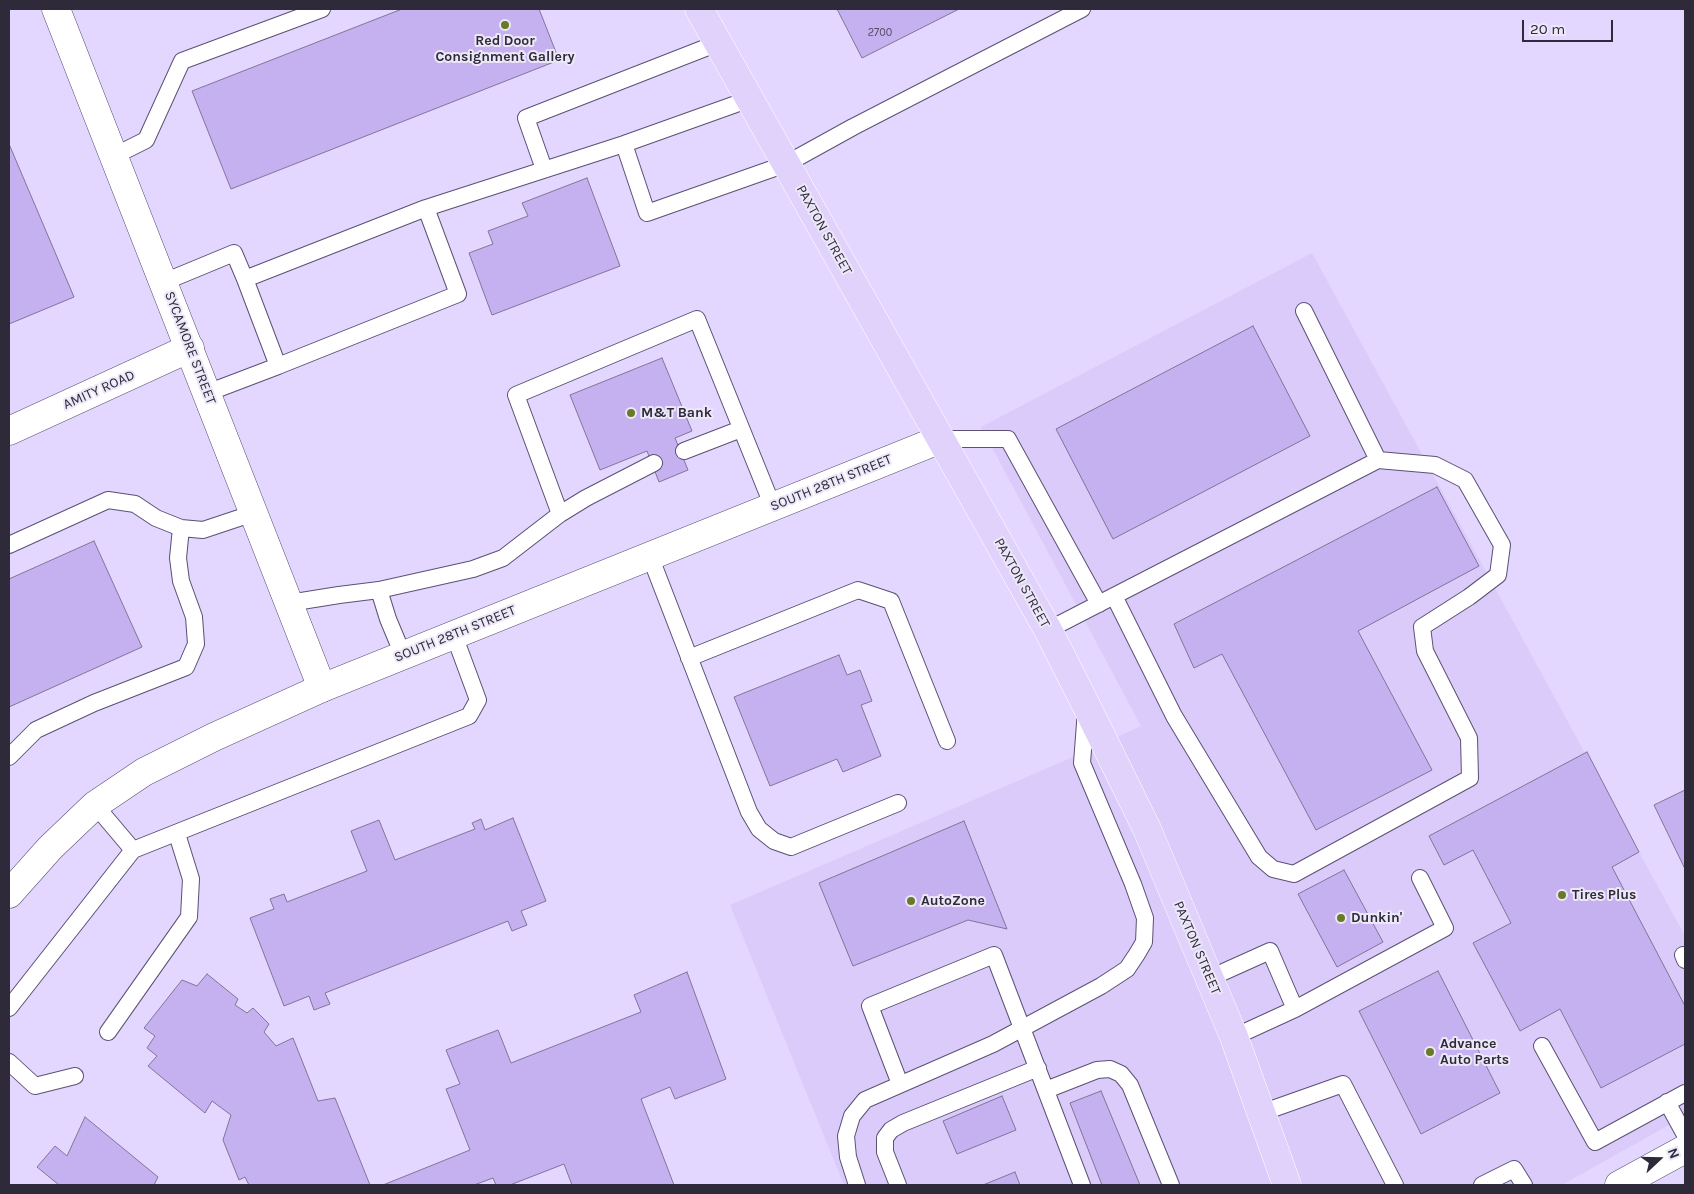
<!DOCTYPE html>
<style>
body{margin:0}
#map{position:relative;width:1694px;height:1194px;overflow:hidden;background:#e3d6ff;font-family:Karla,sans-serif}
canvas{display:block}
.frame{position:absolute;inset:0;border:10px solid #2f2a3a;pointer-events:none}
.north{position:absolute;left:1634px;top:1134px;width:50px;height:50px;-webkit-text-stroke:4px #ede8f8;paint-order:stroke;rotate:69deg;font-size:14px;font-weight:700;line-height:20px;text-align:center;color:#2f2a3a}
.north::after{content:'';display:block;margin:auto;width:18px;height:22px;background:#2f2a3a;clip-path:polygon(50% 0,100% 100%,50% 72%,0 100%)}
.scale{position:absolute;left:1522px;top:20px;width:91px;height:22px;box-sizing:border-box;border:2px solid #2f2a3a;border-top:0;padding-left:6px;font-size:15px;line-height:18px;white-space:nowrap;color:#2f2a3a;-webkit-text-stroke:4px #ede8f8;paint-order:stroke}
</style>
<div id="map">
<canvas width="1694" height="1194"></canvas>
<div class="frame"></div>
<div class="north">N</div>
<div class="scale">20 m</div>
</div>
<script>
const c = document.querySelector('canvas').getContext('2d');
c.lineJoin = 'round';
function paint(path, color) {
  c.fillStyle = color;
  c.fill(path, 'evenodd');
}
function poly(rows) {
  const path = new Path2D();
  for (const r of rows) {
    path.moveTo(r[0], r[1]);
    for (let i = 2; i < r.length; i += 2) path.lineTo(r[i], r[i + 1]);
  }
  return path;
}
function stroke(path, color, width, dash) {
  c.strokeStyle = color;
  c.lineWidth = width;
  c.lineCap = dash ? 'butt' : 'round';
  c.setLineDash(dash || []);
  c.stroke(path);
}
function drawText(font, color, halo, rows, align = 'center') {
  c.font = font + ' Karla,sans-serif';
  c.lineWidth = 4;
  c.setLineDash([]);
  c.textBaseline = 'middle';
  c.strokeStyle = halo;
  c.fillStyle = color;
  for (const [text, x, y, turn = 0] of rows) {
    c.save();
    c.translate(x, y);
    c.rotate((+turn || 0) * Math.PI / 180);
    c.textAlign = isNaN(turn) ? turn : align;
    if (halo) c.strokeText(text, 0, 0);
    c.fillText(text, 0, 0);
    c.restore();
  }
}
paint(poly([
 [1312,253,1685,936,1685,1116,1562,1185,844,1185,730,905,1073,757,1141,726,981,427]
]), '#dbcbfb');
const building = poly([
 [402,9,539,9,559,60,231,189,192,91,402,9],
 [837,9,959,9,862,58,837,9],
 [9,144,74,297,9,324,9,144],
 [587,178,620,266,492,315,469,253,493,244,488,231,528,216,522,203,587,178],
 [1253,326,1310,436,1113,539,1056,429,1253,326],
 [662,358,692,431,675,438,688,470,659,482,647,451,600,470,570,395,662,358],
 [1437,487,1479,566,1358,631,1432,770,1316,830,1222,654,1194,668,1174,624,1437,487],
 [94,541,142,647,9,707,9,579,94,541],
 [839,655,847,675,860,670,872,701,861,705,881,756,843,772,837,759,770,786,734,697,839,655],
 [1587,752,1639,852,1612,867,1685,1006,1685,1044,1601,1088,1560,1009,1520,1031,1473,943,1511,923,1473,850,1444,865,1429,836,1587,752],
 [1685,790,1685,869,1654,805,1685,790],
 [513,818,546,901,521,911,527,925,512,931,508,921,325,993,330,1004,314,1010,309,996,284,1006,250,918,274,909,270,899,284,894,287,902,367,871,351,831,379,820,395,860,475,829,472,823,481,819,485,830,513,818],
 [964,821,1007,929,968,920,853,966,819,883,964,821],
 [1344,870,1383,942,1337,967,1298,894,1344,870],
 [1438,971,1500,1093,1421,1134,1359,1011,1438,971],
 [687,972,726,1079,675,1099,670,1087,641,1099,674,1185,572,1185,564,1164,510,1185,496,1185,493,1178,474,1185,383,1185,470,1150,446,1089,460,1084,446,1050,498,1030,511,1063,641,1012,634,995,687,972],
 [207,974,238,999,235,1005,247,1013,253,1008,269,1024,264,1032,276,1046,293,1038,318,1101,335,1098,370,1185,249,1185,245,1177,239,1180,223,1140,231,1115,212,1101,205,1113,148,1066,157,1056,147,1048,155,1036,144,1028,182,980,197,986,207,974],
 [1101,1091,1140,1185,1102,1185,1070,1103,1101,1091],
 [1002,1096,1016,1130,957,1154,943,1121,1002,1096],
 [85,1117,158,1177,154,1185,59,1185,37,1167,55,1146,67,1156,85,1117],
 [1015,1172,1020,1185,983,1185,1015,1172]
]);
paint(building, '#c6b1f0');
stroke(building, '#807499', 1);
const service = poly([
 [624,144,647,213,786,164,853,127,1082,9],
 [114,156,146,140,182,61,322,9],
 [544,169,526,118,718,43],
 [245,279,426,208,624,144,750,99],
 [164,282,234,253,245,279,278,366,207,393],
 [278,366,458,294,426,208],
 [941,439,1008,439,1099,604],
 [684,451,741,429],
 [560,514,516,395,697,319,773,507],
 [9,545,108,500,135,504,156,518,181,528,203,530,254,513],
 [650,556,749,812,759,829,774,841,791,847,898,803],
 [379,590,388,619,403,655],
 [1114,596,1174,716,1259,857,1273,869,1294,874,1470,778,1469,738,1425,651,1422,627,1469,597,1498,575,1502,545,1465,480,1435,465,1378,460],
 [289,603,339,595,379,590,473,569,503,558,560,514,586,498,654,463],
 [1048,630,1378,460,1304,311],
 [689,658,858,590,891,601,947,741],
 [9,757,36,730,94,703,186,667,196,644,194,617,181,581,178,558,181,528],
 [95,805,133,850],
 [1683,955,1685,960],
 [1210,978,1270,951,1295,1009,1234,1037],
 [9,1008,133,850,469,716,478,700,454,635],
 [1295,1009,1445,928,1420,878],
 [108,1032,189,917,191,879,177,834],
 [1542,1046,1595,1142,1685,1093],
 [9,1062,35,1086,75,1076],
 [900,1084,870,1006,994,955,1082,1185],
 [1046,1090,1097,1070,1110,1069,1121,1074,1130,1085,1171,1185],
 [1667,1102,1685,1135],
 [1261,1113,1343,1084,1395,1185],
 [857,1185,848,1157,846,1136,852,1116,865,1100,993,1044,1101,986,1127,969,1137,954,1144,942,1145,918,1133,884,1082,763,1086,710],
 [898,1185,885,1152,885,1138,891,1130,903,1123,1038,1068],
 [1482,1185,1514,1169,1524,1185]
]);
const minor = poly([
 [9,431,190,348]
]);
const tertiary = poly([
 [56,9,322,688],
 [1619,1185,1685,1149]
]);
const secondary = poly([
 [9,894,50,848,95,805,144,772,214,737,322,688,941,439]
]);
const primary = poly([
 [699,9,1048,630,1086,705,1147,829,1234,1037,1287,1185]
]);
stroke(service, '#5c5073', 18);
stroke(minor, '#5c5073', 29);
stroke(tertiary, '#5c5073', 29);
stroke(secondary, '#5c5073', 29);
stroke(primary, '#fff', 29);
stroke(service, '#fff', 16);
stroke(minor, '#fff', 28);
stroke(tertiary, '#fff', 28);
stroke(secondary, '#fff', 28);
stroke(primary, '#e0d2fb', 28);
for (const [x, y, r, color] of [
 [505,25,5,"#697928"],
 [631,413,5,"#697928"],
 [1562,895,5,"#697928"],
 [911,901,5,"#697928"],
 [1341,918,5,"#697928"],
 [1430,1052,5,"#697928"]
]) {
  const dot = new Path2D();
  dot.arc(x, y, r, 0, 2 * Math.PI);
  c.fillStyle = color;
  c.fill(dot);
  stroke(dot, '#ede8f8', 2);
}
drawText('11px', '#554c68', null, [
 ["2700",880,33]
]);
drawText('bold 14px', '#2f2a3a', '#ede8f8', [
 ["Red Door",505,41,"center"],
 ["Consignment Gallery",505,57,"center"],
 ["M&T Bank",641,413],
 ["Tires Plus",1572,895],
 ["AutoZone",921,901],
 ["Dunkin'",1351,918],
 ["Advance",1440,1044],
 ["Auto Parts",1440,1060]
], 'left');
drawText('14px', '#2f2a3a', '#ede8f8', [
 ["PAXTON STREET",824,230,61],
 ["SYCAMORE STREET",190,348,69],
 ["AMITY ROAD",99,390,-24],
 ["SOUTH 28TH STREET",831,483,-22],
 ["PAXTON STREET",1022,583,61],
 ["SOUTH 28TH STREET",455,634,-22],
 ["PAXTON STREET",1197,948,67]
]);
</script>
